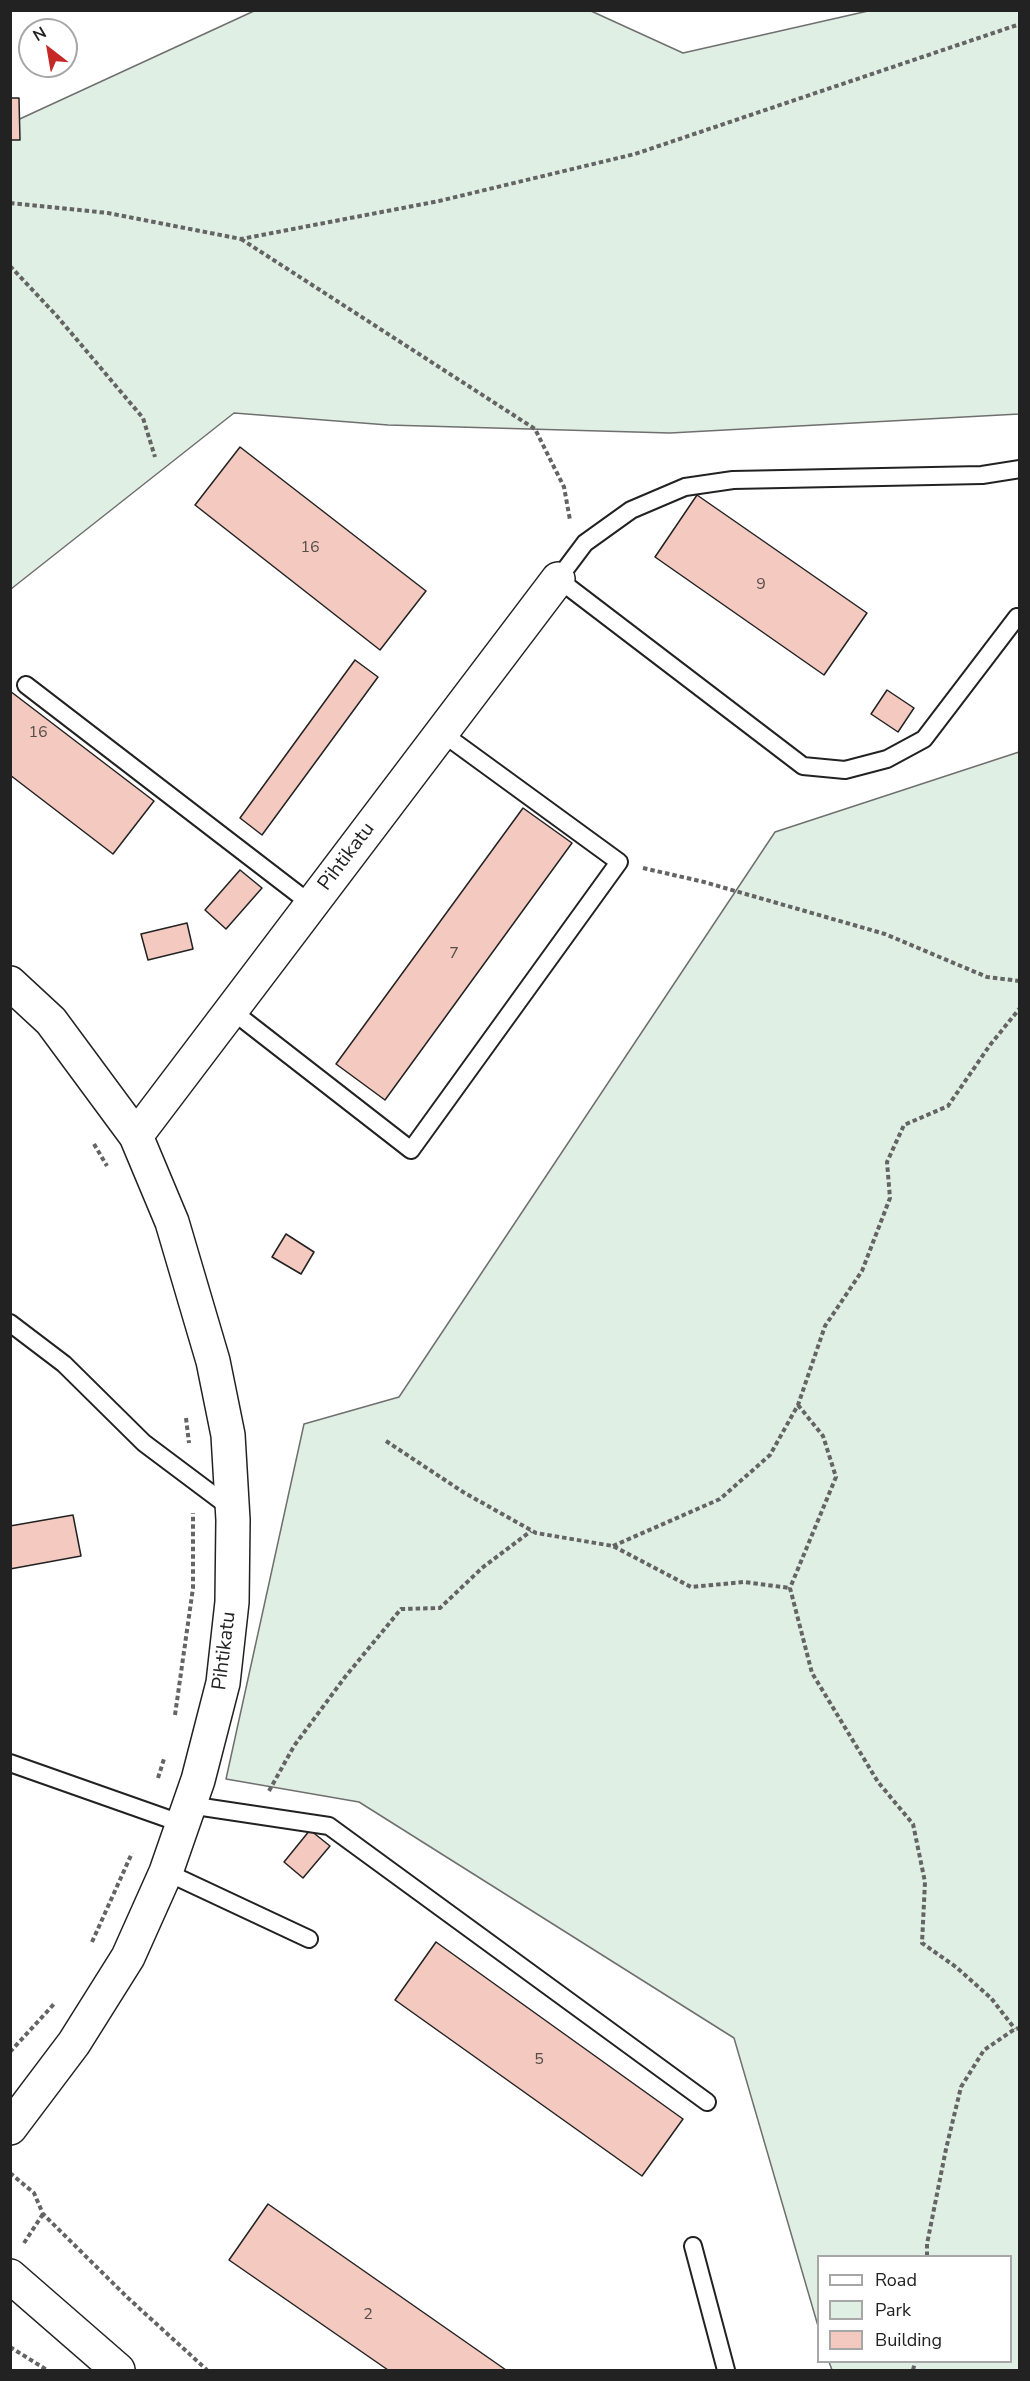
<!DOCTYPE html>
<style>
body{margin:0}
#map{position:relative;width:1030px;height:2381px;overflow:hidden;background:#fff;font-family:"Nunito Sans",sans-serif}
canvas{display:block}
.frame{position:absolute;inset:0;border:12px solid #222;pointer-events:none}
.legend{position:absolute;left:817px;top:2255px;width:195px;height:108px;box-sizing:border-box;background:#fff;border:2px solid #a7a7a7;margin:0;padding:8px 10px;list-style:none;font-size:18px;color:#222}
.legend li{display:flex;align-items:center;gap:12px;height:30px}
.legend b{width:30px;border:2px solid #a7a7a7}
.north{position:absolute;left:18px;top:18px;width:60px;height:60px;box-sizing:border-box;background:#fff;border:2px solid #a7a7a7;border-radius:50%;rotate:329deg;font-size:16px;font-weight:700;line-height:24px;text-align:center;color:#222}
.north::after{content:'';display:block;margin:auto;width:21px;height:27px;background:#c62828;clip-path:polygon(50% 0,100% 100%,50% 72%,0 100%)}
</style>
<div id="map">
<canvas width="1030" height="2381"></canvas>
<div class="frame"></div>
<ul class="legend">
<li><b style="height:8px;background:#fff"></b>Road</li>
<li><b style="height:16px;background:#e0efe3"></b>Park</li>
<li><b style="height:16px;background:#f3c9c0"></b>Building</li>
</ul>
<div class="north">N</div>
</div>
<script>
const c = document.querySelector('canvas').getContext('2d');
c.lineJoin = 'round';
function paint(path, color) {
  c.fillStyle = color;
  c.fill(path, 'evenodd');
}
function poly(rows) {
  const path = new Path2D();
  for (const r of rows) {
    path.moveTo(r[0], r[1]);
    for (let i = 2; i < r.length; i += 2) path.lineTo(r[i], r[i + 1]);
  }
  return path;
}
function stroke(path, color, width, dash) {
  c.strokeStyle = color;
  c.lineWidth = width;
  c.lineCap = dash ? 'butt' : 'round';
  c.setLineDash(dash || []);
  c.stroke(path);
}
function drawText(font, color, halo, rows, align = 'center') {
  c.font = font + ' "Nunito Sans",sans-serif';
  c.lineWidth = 4.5;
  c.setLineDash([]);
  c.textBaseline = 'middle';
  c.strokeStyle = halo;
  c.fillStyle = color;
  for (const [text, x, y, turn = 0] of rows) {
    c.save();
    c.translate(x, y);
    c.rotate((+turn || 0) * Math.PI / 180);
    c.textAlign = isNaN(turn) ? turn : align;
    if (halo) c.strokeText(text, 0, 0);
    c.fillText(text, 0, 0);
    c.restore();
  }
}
const green = poly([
 [254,11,591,11,683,53,868,11,1019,11,1019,414,670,433,388,425,234,413,11,589,11,123,254,11],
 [1019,752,1019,2370,832,2370,829,2362,1010,2362,1010,2256,818,2256,818,2326,734,2038,359,1802,226,1779,304,1424,399,1397,775,832,1019,752]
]);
paint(green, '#e0efe3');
stroke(green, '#6f6f6f', 1.5);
const building = poly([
 [10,98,19,98,20,140,10,140,10,98],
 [240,447,426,591,380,650,195,505,240,447],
 [697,495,867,613,824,675,655,557,697,495],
 [355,660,378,677,262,835,240,818,355,660],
 [887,690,914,708,898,732,871,714,887,690],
 [10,691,154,801,113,854,10,775,10,691],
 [523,808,572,843,385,1100,336,1064,523,808],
 [240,870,262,888,226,929,205,910,240,870],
 [187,923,193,949,148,960,141,934,187,923],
 [286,1234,314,1252,301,1274,272,1257,286,1234],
 [73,1515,81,1556,10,1569,10,1526,73,1515],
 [310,1830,330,1846,303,1878,284,1862,310,1830],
 [436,1942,683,2119,642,2176,395,2000,436,1942],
 [268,2204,506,2370,388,2370,229,2260,268,2204]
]);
paint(building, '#f3c9c0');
stroke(building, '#222', 1.5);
const lane = poly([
 [1017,617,924,739,887,759,845,770,803,766,558,579,585,543,631,510,685,487,733,480,982,475,1020,469],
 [26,685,311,904],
 [231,1010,411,1150,619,862,442,733],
 [10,1323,64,1364,144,1443,232,1509],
 [10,1763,183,1824],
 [189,1805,329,1826,707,2102],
 [166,1872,309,1939],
 [693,2246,726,2370]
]);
const street = poly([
 [10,983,51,1021,136,1136,172,1222,213,1361,228,1435,233,1520,232,1602,223,1683,198,1780,166,1872,128,1957,74,2043,10,2128],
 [136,1136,558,579]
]);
const secondary = poly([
 [10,2276,118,2370]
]);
stroke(lane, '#222', 20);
stroke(street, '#222', 36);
stroke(secondary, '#222', 36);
stroke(poly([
 [10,203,108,213,241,239,439,201,635,154,1020,24],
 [241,239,535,429,564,487,570,520],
 [10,266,56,315,143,418,155,457],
 [643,868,704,882,885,934,987,977,1020,981],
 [94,1144,107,1166],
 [798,1405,823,1436,836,1477,790,1588,812,1673,878,1782,913,1824,925,1882,922,1943,956,1967,991,1998,1015,2029],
 [186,1418,189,1443],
 [386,1441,463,1492,536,1533,613,1546,691,1587,744,1582,790,1588],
 [613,1546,720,1499,770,1455,798,1405,825,1326,862,1271,890,1198,887,1162,904,1125,948,1106,990,1045,1020,1008],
 [175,1715,193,1588,193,1513],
 [158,1778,164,1759],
 [269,1791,294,1746,345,1677,401,1609,440,1608,482,1568,531,1531],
 [92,1942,132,1853],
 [10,2052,54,2004],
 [10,2173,34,2193,43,2214,128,2298,207,2370],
 [24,2243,43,2214],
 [927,2256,927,2244,946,2149,961,2087,984,2050,1015,2029,1020,2028],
 [10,2347,47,2370],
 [913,2370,915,2362]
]), '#646464', 4, [4.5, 3]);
stroke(lane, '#fff', 16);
stroke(street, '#fff', 33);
stroke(secondary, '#fff', 33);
drawText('16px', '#564c4a', null, [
 ["16",310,548],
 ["9",761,585],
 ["16",38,733],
 ["7",454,954],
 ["5",539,2060],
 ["2",368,2315]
]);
drawText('20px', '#222', '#fff', [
 ["Pihtikatu",347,857,-53],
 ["Pihtikatu",225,1651,-83]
]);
</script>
